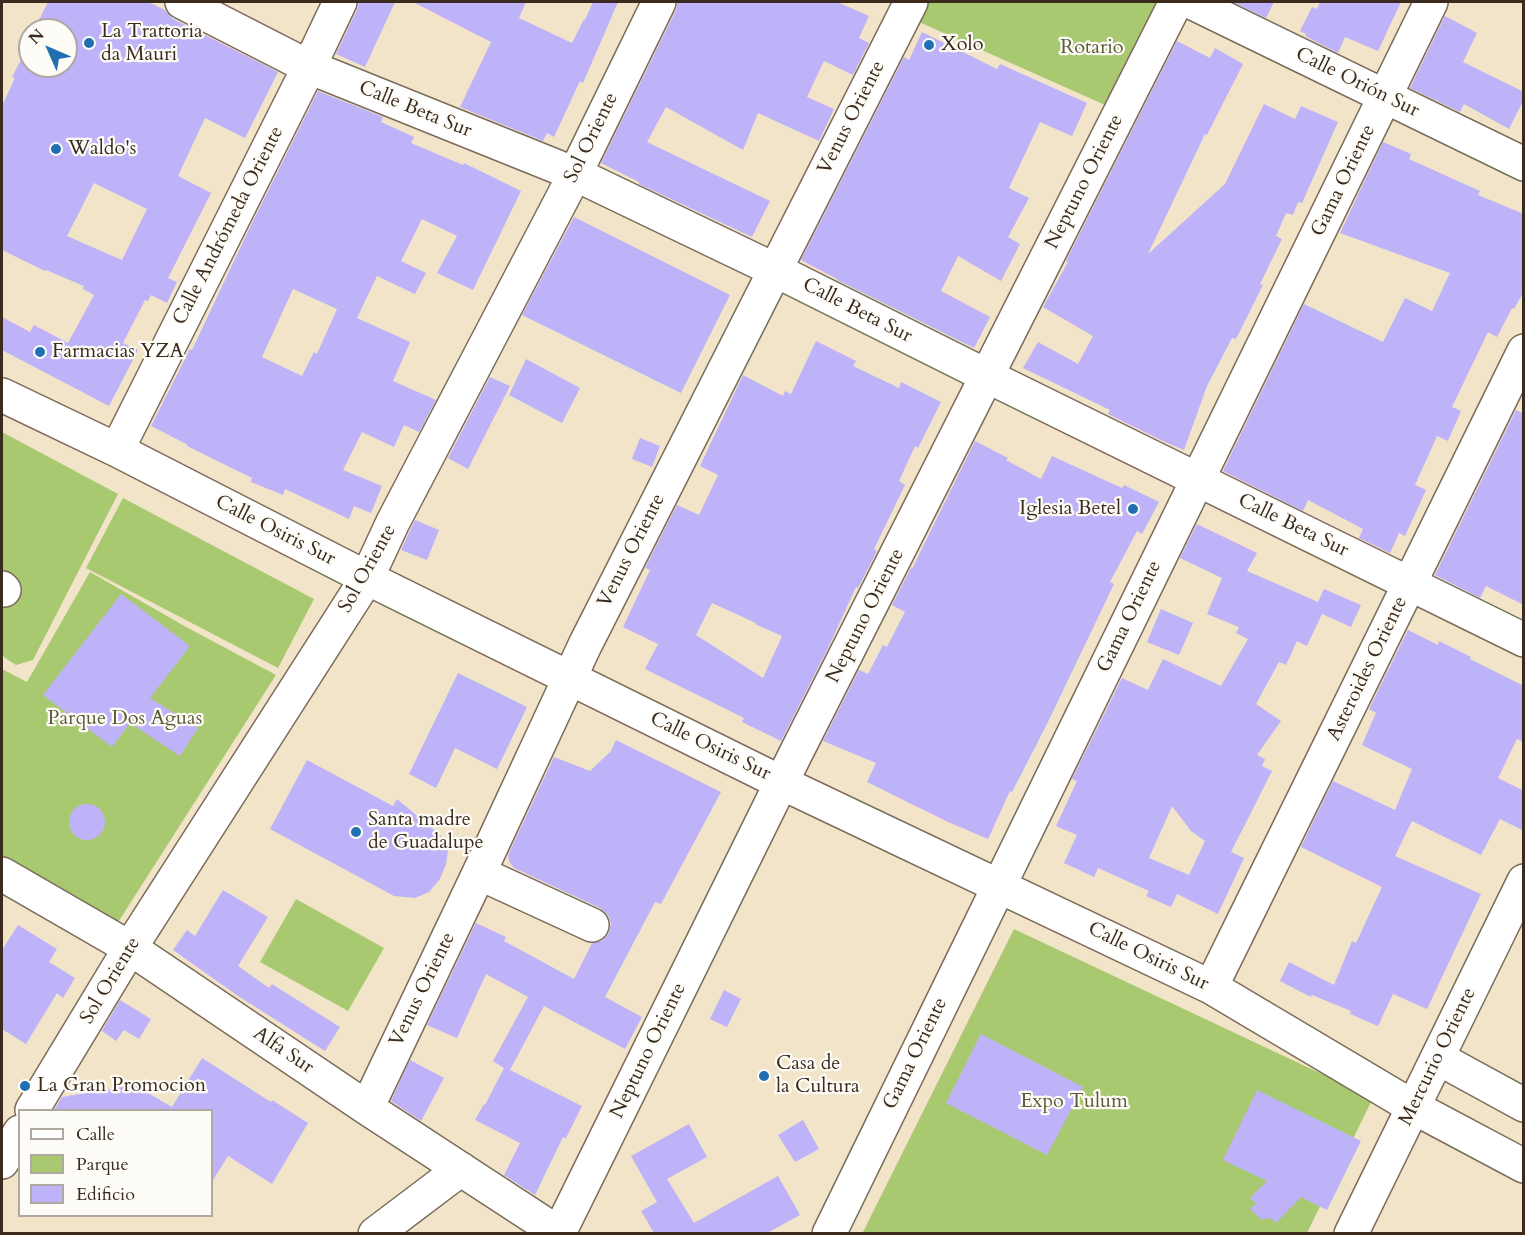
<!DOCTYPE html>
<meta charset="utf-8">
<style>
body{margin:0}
#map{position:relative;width:1525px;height:1235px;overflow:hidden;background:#f2e4c8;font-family:Cardo,serif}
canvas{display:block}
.frame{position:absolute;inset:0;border:3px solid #3b2a1e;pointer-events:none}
.legend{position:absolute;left:18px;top:1109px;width:195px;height:108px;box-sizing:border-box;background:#fdfcf7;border:2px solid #afa8a0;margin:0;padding:8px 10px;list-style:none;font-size:18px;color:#3b2a1e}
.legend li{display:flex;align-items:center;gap:12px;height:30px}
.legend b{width:30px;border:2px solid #afa8a0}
.north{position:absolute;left:18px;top:18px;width:60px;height:60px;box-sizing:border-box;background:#fdfcf7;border:2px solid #afa8a0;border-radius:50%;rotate:315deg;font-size:16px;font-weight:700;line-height:24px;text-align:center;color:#3b2a1e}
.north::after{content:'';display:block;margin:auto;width:21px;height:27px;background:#1f6fb2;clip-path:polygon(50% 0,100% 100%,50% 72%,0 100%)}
</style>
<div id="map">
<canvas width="1525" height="1235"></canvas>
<div class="frame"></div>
<ul class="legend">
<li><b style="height:8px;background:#fff"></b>Calle</li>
<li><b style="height:16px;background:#a9c971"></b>Parque</li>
<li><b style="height:16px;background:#beb2f9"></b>Edificio</li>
</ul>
<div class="north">N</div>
</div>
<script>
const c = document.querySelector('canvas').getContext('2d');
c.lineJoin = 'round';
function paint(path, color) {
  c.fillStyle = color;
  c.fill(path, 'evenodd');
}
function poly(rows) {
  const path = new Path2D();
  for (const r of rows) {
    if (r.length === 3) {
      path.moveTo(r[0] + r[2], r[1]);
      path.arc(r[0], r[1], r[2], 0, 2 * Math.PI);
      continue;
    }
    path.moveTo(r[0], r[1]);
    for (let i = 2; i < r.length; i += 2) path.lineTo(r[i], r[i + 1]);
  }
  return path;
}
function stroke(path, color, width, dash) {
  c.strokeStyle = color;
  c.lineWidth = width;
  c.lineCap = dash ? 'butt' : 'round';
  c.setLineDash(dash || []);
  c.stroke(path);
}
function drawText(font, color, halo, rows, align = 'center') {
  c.font = font + ' Cardo,serif';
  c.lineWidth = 4.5;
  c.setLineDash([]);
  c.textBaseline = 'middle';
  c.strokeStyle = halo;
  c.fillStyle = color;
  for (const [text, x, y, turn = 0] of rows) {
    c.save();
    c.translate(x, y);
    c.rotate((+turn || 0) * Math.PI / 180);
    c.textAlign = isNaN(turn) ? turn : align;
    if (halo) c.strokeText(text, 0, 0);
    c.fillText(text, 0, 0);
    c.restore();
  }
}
paint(poly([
 [918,2,1168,2,1114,109,910,18],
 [2,432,118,494,33,660,16,665,5,658,2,654],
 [123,498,314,599,278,668,86,568],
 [90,572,188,628,276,675,115,927,2,858,2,669,27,682],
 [296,899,384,948,348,1011,260,962],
 [1014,929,1373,1098,1307,1233,862,1234]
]), '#a9c971');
paint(poly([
 [48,2,148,2,165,10,173,19,278,72,245,138,205,118,178,176,211,193,168,278,177,282,167,303,151,295,148,301,145,300,123,343,138,350,109,406,2,350,2,317,30,332,34,325,68,343,94,295,83,289,84,286,46,270,45,271,2,250,2,106,15,78,12,77,30,43,30,66,66,66,66,30,34,30],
 [94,183,147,209,122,260,67,236],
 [359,2,395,2,365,67,336,54,357,10],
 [413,2,526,2,519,18,572,43,584,19,585,20,593,2,618,2,583,83,580,81,554,137,547,133,543,141,460,107,491,42],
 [678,2,837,2,869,16,859,38,869,43,853,75,824,61,807,97,834,109,819,141,758,113,743,150,666,107,647,142,770,201,752,237,639,184,639,182,601,163,676,10],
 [1233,2,1274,2,1266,18],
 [1320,2,1401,2,1378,51,1345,37,1338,53,1305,36,1306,34,1300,31,1312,7,1317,9],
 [1445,16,1477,33,1463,62,1524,92,1524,99,1509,129,1464,104,1460,112,1410,88],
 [922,32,997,69,1000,64,1087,103,1072,136,1040,122,1009,188,1029,198,1008,237,1020,244,1001,281,958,256,941,291,990,317,974,348,837,280,837,279,801,260,904,57,909,60],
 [1177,41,1210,58,1215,48,1243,64,1207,135,1205,134,1148,254,1225,184,1264,104,1295,119,1301,106,1338,122,1302,203,1298,202,1293,215,1286,213,1276,236,1282,239,1260,284,1263,285,1236,339,1232,338,1207,386,1184,450,1165,442,1108,414,1110,410,1023,368,1038,342,1078,364,1093,336,1043,307,1068,262,1066,261],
 [318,91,383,117,381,122,414,137,411,143,463,165,464,163,521,191,473,290,437,273,457,236,422,219,401,261,426,273,415,294,377,276,357,318,410,342,393,381,436,400,419,432,404,425,394,447,362,432,343,470,382,486,371,513,354,506,349,519,285,489,283,495,251,482,252,478,187,446,188,445,151,426,190,349,192,350,251,225],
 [293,289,337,309,317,354,314,352,302,376,262,357],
 [1383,142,1411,154,1409,159,1480,191,1478,195,1524,214,1524,291,1514,309,1512,308,1497,337,1488,332,1452,407,1461,411,1448,441,1437,436,1415,485,1426,490,1405,536,1399,533,1390,553,1359,538,1363,529,1308,500,1303,511,1223,471,1304,304,1383,342,1405,298,1432,311,1450,273,1340,233],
 [574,217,730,295,681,393,522,315],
 [816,341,856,361,853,366,899,388,901,382,941,402,918,448,915,446,899,481,905,485,874,549,877,551,858,588,856,587,828,648,781,741,742,722,744,718,645,669,658,644,623,627,650,570,645,568,677,505,699,515,718,475,700,466,743,375,783,396,785,391,791,394],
 [712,603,756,623,755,624,782,636,763,678,696,635],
 [526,359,580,388,562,423,509,395],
 [490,377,510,386,468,469,448,458],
 [1516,410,1524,414,1524,605,1486,586,1480,598,1435,575],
 [640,438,660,446,652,467,632,459],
 [975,441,1008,458,1006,460,1041,479,1052,456,1122,488,1124,485,1159,502,1142,534,1137,531,1110,582,1114,584,1047,724,1012,792,1010,791,988,839,946,821,867,782,876,763,823,741,859,670,868,674,883,645,887,647,905,612,892,605,911,568,912,569],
 [415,520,439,530,427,560,401,550],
 [1197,524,1257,553,1247,571,1318,602,1324,589,1361,605,1351,627,1322,614,1307,646,1297,641,1286,665,1279,662,1256,704,1281,721,1257,755,1265,759,1262,766,1272,771,1231,852,1244,858,1218,914,1177,894,1171,907,1146,896,1149,891,1098,868,1094,877,1064,863,1077,835,1056,826,1077,781,1072,779,1122,678,1148,690,1163,659,1221,686,1248,639,1236,633,1239,627,1207,614,1222,578,1180,558],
 [1172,806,1191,831,1205,841,1189,875,1149,858],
 [121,594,190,646,150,698,198,728,180,756,130,723,112,747,43,695],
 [1161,609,1193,623,1179,655,1147,642],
 [1408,630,1438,645,1439,641,1471,657,1470,659,1524,686,1524,742,1517,739,1498,778,1524,791,1524,831,1500,819,1481,855,1412,821,1395,856,1481,894,1427,1009,1393,994,1378,1026,1350,1014,1351,1011,1312,995,1311,997,1280,981,1289,962,1334,985,1352,941,1356,943,1382,887,1301,847,1333,781,1395,810,1412,769,1362,745,1376,713,1369,709],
 [458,673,527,707,497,769,455,748,436,788,409,774],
 [616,740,721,792,661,904,655,902,605,997,642,1017,625,1049,544,1006,510,1070,582,1106,566,1138,563,1137,535,1195,504,1175,520,1143,475,1120,484,1104,485,1105,504,1068,493,1061,528,997,486,974,457,1038,427,1025,476,923,506,937,504,941,574,979,592,943,602,941,609,933,611,923,608,915,600,908,514,868,509,861,508,855,554,757,590,771,611,751],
 [307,760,393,806,397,799,440,835,448,850,446,864,440,879,429,892,415,898,394,896,270,829],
 [87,822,18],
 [223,890,268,917,238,966,269,988,272,984,340,1027,325,1051,238,996,173,950,187,930,195,936],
 [18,925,57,949,49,962,75,978,63,998,57,993,26,1044,2,1029,2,950],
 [724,990,741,999,727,1027,710,1019],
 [120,1000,151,1019,139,1039,124,1030,116,1041,102,1031],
 [981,1034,1083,1087,1047,1155,946,1103],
 [202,1058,271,1102,272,1100,308,1123,272,1184,228,1156,212,1182,212,1110,54,1110,62,1097,134,1085,172,1107],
 [410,1060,444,1078,421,1121,391,1101],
 [1257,1090,1361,1141,1327,1210,1301,1197,1276,1223,1271,1218,1262,1220,1250,1209,1256,1203,1250,1198,1267,1181,1223,1160],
 [803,1120,819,1149,795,1162,778,1135],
 [689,1124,707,1157,667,1179,694,1223,778,1176,800,1215,767,1233,654,1233,641,1211,657,1202,631,1156]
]), '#beb2f9');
const minor = poly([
 [182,2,309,67,575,174,775,270,987,376,1524,640],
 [1191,2,1524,164],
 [2,395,117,450,367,578,782,783,1211,987,1413,1107,1524,1166],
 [117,450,309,67,340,2],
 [2,588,4,590],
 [479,873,592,925],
 [2,874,130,948,367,1108,560,1234],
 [1211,987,1524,351],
 [1438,1058,1524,1105],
 [367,1108,479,873,585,645,911,2],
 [32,1110,130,948,367,578,393,522,575,174,659,2],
 [2,1162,20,1132],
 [559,1233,795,755,1176,2],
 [375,1234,461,1169],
 [829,1234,1431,2],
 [1351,1234,1524,881]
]);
stroke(minor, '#7b6b5a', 36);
stroke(minor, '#fff', 33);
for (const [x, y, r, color] of [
 [89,43,6,"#1f6fb2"],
 [929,45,6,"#1f6fb2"],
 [56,149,6,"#1f6fb2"],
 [40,352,6,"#1f6fb2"],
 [1133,509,6,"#1f6fb2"],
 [356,832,6,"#1f6fb2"],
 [764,1076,6,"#1f6fb2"],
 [25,1086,6,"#1f6fb2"]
]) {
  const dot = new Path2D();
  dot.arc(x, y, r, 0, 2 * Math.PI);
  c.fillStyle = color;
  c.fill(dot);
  stroke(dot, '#fdfcf7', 2);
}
drawText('20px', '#3b2a1e', '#fdfcf7', [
 ["La Trattoria",101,32],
 ["da Mauri",101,55],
 ["Xolo",941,45],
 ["Waldo's",68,149],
 ["Farmacias YZA",52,352],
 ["Iglesia Betel",1121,509,"right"],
 ["Santa madre",368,820],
 ["de Guadalupe",368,843],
 ["Casa de",776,1064],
 ["la Cultura",776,1087],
 ["La Gran Promocion",37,1086]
], 'left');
drawText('20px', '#5c5a37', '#fdfcf7', [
 ["Rotario",1092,48],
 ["Parque Dos Aguas",125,719],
 ["Expo Tulum",1074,1102]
]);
drawText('20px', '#3b2a1e', '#fdfcf7', [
 ["Calle Orión Sur",1357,83,26],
 ["Calle Beta Sur",415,110,22],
 ["Venus Oriente",852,118,-63],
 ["Sol Oriente",592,138,-64],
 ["Gama Oriente",1344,181,-64],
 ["Neptuno Oriente",1085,182,-63],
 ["Calle Andrómeda Oriente",229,226,-63],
 ["Calle Beta Sur",857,311,27],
 ["Calle Beta Sur",1293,526,26],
 ["Calle Osiris Sur",275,531,27],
 ["Venus Oriente",632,551,-63],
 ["Sol Oriente",368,569,-61],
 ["Neptuno Oriente",866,616,-63],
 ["Gama Oriente",1130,617,-64],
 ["Asteroides Oriente",1368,669,-64],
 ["Calle Osiris Sur",710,747,26],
 ["Calle Osiris Sur",1148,957,26],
 ["Sol Oriente",111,981,-59],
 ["Venus Oriente",423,990,-64],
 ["Alfa Sur",283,1051,34],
 ["Neptuno Oriente",649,1051,-64],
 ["Gama Oriente",916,1054,-64],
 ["Mercurio Oriente",1438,1057,-64]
]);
</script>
